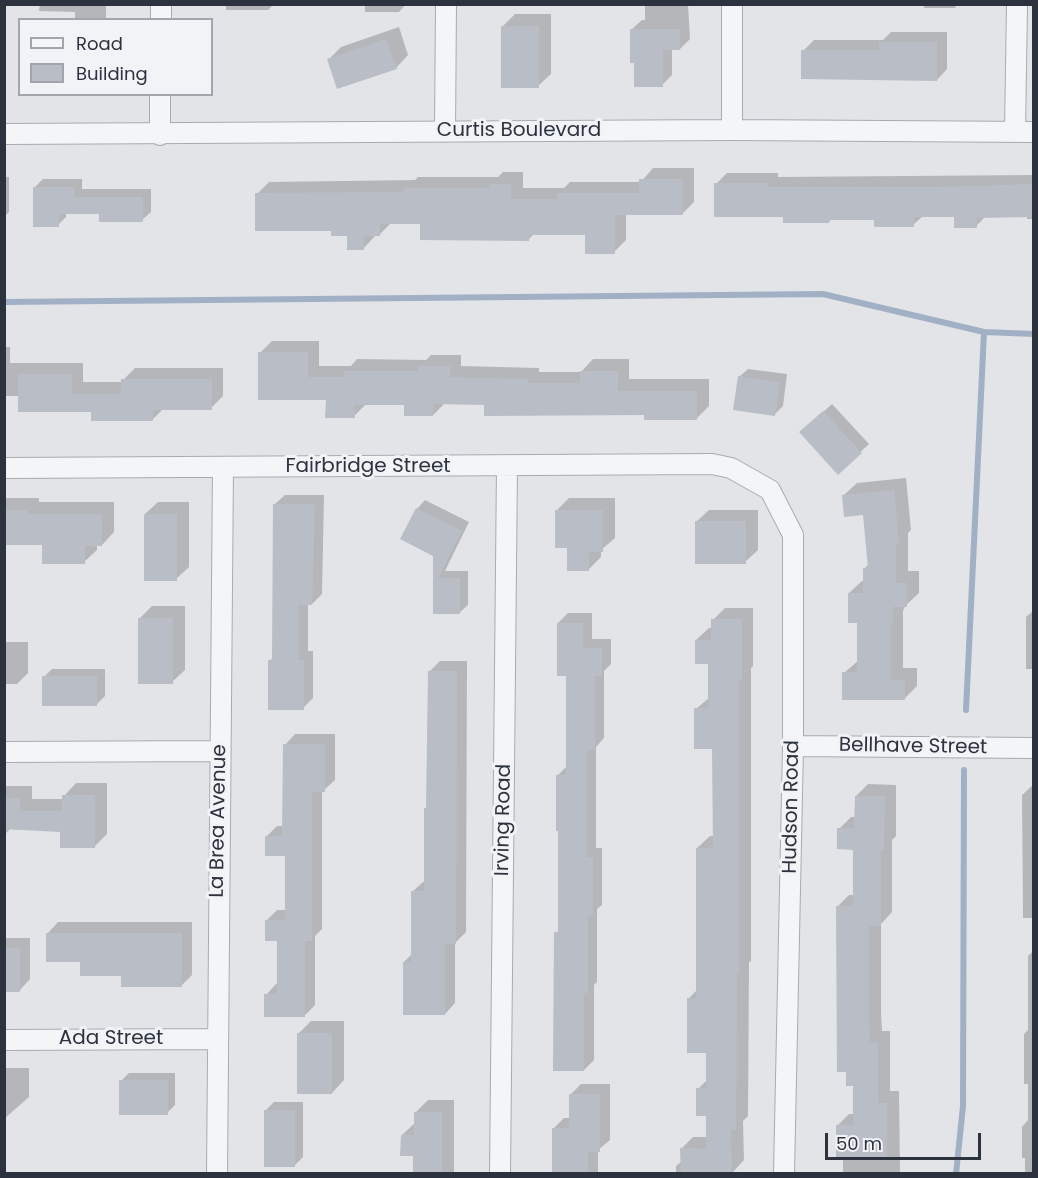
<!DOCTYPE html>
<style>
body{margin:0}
#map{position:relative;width:1038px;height:1178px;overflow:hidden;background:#e2e4e8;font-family:Poppins,sans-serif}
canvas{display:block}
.frame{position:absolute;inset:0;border:6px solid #2c323e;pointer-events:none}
.legend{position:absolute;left:18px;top:18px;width:195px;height:78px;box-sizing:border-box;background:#f1f3f6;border:2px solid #a2a6ac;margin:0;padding:8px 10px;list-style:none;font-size:18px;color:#2c323e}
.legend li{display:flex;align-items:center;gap:12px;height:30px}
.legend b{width:30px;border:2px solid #a2a6ac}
.scale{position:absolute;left:825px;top:1133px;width:156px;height:27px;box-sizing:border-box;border:3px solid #2c323e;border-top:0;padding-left:8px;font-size:18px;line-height:21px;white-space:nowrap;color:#2c323e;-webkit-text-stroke:4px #f1f3f6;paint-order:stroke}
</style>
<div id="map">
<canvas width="1038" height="1178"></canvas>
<div class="frame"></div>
<ul class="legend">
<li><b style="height:8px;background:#f4f5f7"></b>Road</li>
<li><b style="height:16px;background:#b9bdc5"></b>Building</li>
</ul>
<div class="scale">50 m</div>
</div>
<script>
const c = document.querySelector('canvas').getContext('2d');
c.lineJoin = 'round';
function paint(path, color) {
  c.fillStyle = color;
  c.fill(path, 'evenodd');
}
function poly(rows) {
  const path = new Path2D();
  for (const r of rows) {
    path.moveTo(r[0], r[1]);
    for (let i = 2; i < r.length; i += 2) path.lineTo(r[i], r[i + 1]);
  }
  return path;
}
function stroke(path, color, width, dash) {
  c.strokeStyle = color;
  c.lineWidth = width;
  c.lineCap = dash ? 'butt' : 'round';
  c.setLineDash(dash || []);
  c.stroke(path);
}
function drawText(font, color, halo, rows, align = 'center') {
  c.font = font + ' Poppins,sans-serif';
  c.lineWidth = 6;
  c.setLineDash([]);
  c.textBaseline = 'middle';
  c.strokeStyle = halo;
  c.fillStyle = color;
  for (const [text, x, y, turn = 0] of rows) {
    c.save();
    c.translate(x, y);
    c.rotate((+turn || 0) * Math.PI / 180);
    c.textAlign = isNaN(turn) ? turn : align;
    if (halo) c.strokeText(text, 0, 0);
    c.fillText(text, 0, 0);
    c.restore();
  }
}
paint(poly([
 [40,4,106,4,106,19,125,20,75,20,75,12,39,11],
 [226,4,274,4,268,10,226,10],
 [365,4,406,4,399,12,365,12],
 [645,4,688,4,690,39,680,49,672,49,672,75,662,85,632,29,642,20,645,20],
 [924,4,958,4,955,8,924,8],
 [515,14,551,14,551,74,538,86,502,27],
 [399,27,408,55,396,68,329,59,341,47],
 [891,32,947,32,947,69,937,80,803,51,814,40,883,40],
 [653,168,694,168,694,202,682,214,626,214,626,240,614,252,587,233,535,233,529,239,421,223,391,223,379,235,376,235,363,249,348,234,333,229,257,194,269,182,415,180,418,177,498,177,503,172,523,172,523,188,564,188,570,182,641,182],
 [727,173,778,173,778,177,1034,175,1034,219,1027,219,1027,216,986,216,976,226,956,216,923,216,913,225,875,218,832,218,829,222,784,216,716,184],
 [4,177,9,177,9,212,4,217],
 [43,179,82,179,82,189,151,189,151,212,142,220,100,213,66,213,66,217,58,225,35,187],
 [272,341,319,341,319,366,351,366,357,359,426,360,431,355,461,355,461,366,539,368,539,372,581,372,593,359,629,359,629,379,709,379,709,406,697,418,485,403,445,403,433,415,405,404,366,404,354,416,260,353],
 [4,347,10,347,10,363,83,363,83,382,123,382,123,380,135,368,223,368,223,396,211,408,164,408,152,420,19,396,4,396],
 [748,369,787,374,783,406,775,414,739,377],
 [832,404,869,444,838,473,810,424],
 [906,478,911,530,908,533,908,571,919,571,919,593,905,606,903,611,903,668,917,668,917,686,904,699,844,673,859,660,859,621,849,593,862,581,864,581,864,569,869,564,864,514,844,495,857,483],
 [285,495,324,495,322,594,312,604,308,604,308,651,313,651,313,698,303,708,270,661,273,657,275,504],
 [4,498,39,498,39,502,114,502,114,532,102,545,97,545,97,550,84,562,44,544,4,544],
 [569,498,615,498,615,538,601,550,601,557,588,570,569,546,556,511],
 [425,500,469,522,445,571,468,571,468,605,459,613,435,613,435,555,417,509],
 [158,502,189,502,189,567,176,579,145,514],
 [709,510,758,510,758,550,745,562,696,522],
 [1034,601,1034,669,1026,669,1026,617,1033,611],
 [152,606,185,606,185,670,172,682,140,618],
 [725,608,753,608,753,666,751,668,751,961,749,962,748,1116,743,1121,744,1160,732,1173,676,1174,676,1166,682,1161,681,1149,693,1137,707,1137,707,1115,698,1089,708,1079,708,1052,688,999,698,989,697,848,710,836,714,836,714,747,696,709,710,697,710,663,696,640,709,628,713,628,713,620],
 [568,613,592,613,592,639,611,639,611,664,604,671,604,738,596,747,596,848,602,848,602,905,597,909,597,982,594,985,594,1060,584,1070,556,933,560,929,557,776,567,766,567,674,558,623],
 [4,642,28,642,28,673,17,684,4,684],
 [440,661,467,661,466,932,455,943,455,1003,445,1014,404,962,412,954,412,892,423,882,425,882,430,671],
 [52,669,105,669,105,696,97,704,44,677],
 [295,734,335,734,335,780,324,790,322,790,322,929,315,936,315,1005,305,1015,266,995,276,984,279,984,279,940,267,920,277,910,286,910,286,855,267,836,277,826,284,826,285,745],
 [76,783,107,783,107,834,94,847,61,831,10,829,4,835,4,786,32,786,32,799,64,799,64,796],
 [868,784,896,785,896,836,892,840,892,912,881,924,881,1012,882,1031,890,1031,890,1091,899,1091,900,1174,843,1174,843,1155,837,1126,849,1114,855,1114,855,1084,837,907,849,895,855,895,855,848,839,829,851,817,856,817,856,796],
 [1034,784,1034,918,1023,918,1022,795],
 [58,922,192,922,192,975,181,986,123,975,82,961,47,934],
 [4,938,30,938,30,979,20,990,4,990],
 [1034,950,1034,1174,1025,1174,1025,1158,1022,1158,1022,1127,1028,1120,1028,1084,1024,1084,1024,1034,1028,1030,1028,956],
 [311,1021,344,1021,344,1080,332,1093,298,1034],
 [4,1068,29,1068,29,1097,4,1119],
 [129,1073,175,1073,175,1105,167,1113,121,1081],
 [581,1084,610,1084,610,1140,598,1150,598,1174,553,1174,554,1128,564,1118,570,1118,570,1095],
 [428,1100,454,1100,454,1174,415,1174,415,1155,402,1135,416,1122,416,1112],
 [274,1102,303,1102,303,1157,295,1165,266,1110]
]), '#0003');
stroke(poly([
 [4,302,823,294,984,332,1034,334],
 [966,710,984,332],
 [956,1174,963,1106,964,770]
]), '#a1b0c4', 6);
paint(poly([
 [501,26,539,26,539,88,501,88],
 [630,29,680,29,680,50,663,50,663,87,634,87,634,63,630,63],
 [386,39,397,69,337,89,327,59],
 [879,42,937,42,937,81,801,79,801,50,879,50],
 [639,179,683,179,683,215,615,215,615,254,585,254,585,235,529,235,529,241,420,240,420,224,380,224,380,236,364,236,364,250,347,250,347,236,331,236,331,231,255,231,255,193,404,192,404,188,489,188,489,184,511,184,511,199,557,199,557,193,639,193],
 [714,183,768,183,768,187,936,187,1034,184,1034,217,977,218,977,228,954,228,954,217,914,217,914,227,874,227,874,220,829,220,829,223,783,223,783,217,714,217],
 [33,187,74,187,74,197,143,197,143,222,99,222,99,214,59,214,59,227,33,227],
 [258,352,308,352,308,377,344,377,344,371,418,371,418,366,450,366,450,377,528,379,528,383,580,383,580,371,618,371,618,391,697,391,697,420,644,420,644,415,484,416,484,405,434,404,433,416,404,416,404,405,355,405,355,418,325,418,326,400,258,400],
 [18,374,72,374,72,394,121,394,121,379,212,379,212,410,153,410,153,421,91,421,91,412,18,412],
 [738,376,780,382,775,416,733,410],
 [823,411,862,453,838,475,799,432],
 [894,490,899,544,896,544,896,583,907,583,907,607,893,607,893,623,891,623,891,680,905,680,905,700,842,700,842,672,857,672,857,623,848,623,848,593,863,593,863,568,868,568,863,515,844,517,842,495],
 [273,504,315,504,312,605,299,605,299,660,304,660,304,710,268,710,268,660,272,660],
 [416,508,462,531,438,578,460,578,460,614,433,614,433,556,400,539],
 [4,510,27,510,27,514,102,514,102,546,85,546,85,564,42,564,42,545,4,545],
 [555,510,603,510,603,552,589,552,589,571,567,571,567,548,555,548],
 [144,514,177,514,177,581,144,581],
 [695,521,746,521,746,564,695,564],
 [138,618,173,618,173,684,138,684],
 [711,619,742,619,742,680,739,680,739,974,737,974,736,1130,731,1130,732,1173,681,1173,680,1148,706,1149,706,1116,696,1116,696,1088,706,1088,706,1053,687,1053,687,998,696,998,696,848,713,848,712,749,694,749,694,708,708,708,708,664,695,664,695,640,711,640],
 [557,623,583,623,583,648,602,648,602,676,595,676,595,750,587,750,587,857,593,857,593,916,588,916,588,993,584,993,584,1071,553,1071,554,932,558,932,558,831,556,831,556,775,566,775,566,676,557,676],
 [428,671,457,671,456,944,445,944,445,1015,403,1015,403,962,411,962,411,891,424,891,424,808,426,808],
 [42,676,97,676,97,706,42,706],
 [283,744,325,744,325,792,312,792,312,941,305,941,305,1017,264,1017,264,994,277,994,277,941,265,941,265,920,285,920,285,856,265,856,265,836,282,836],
 [62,795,95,795,95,848,60,848,60,832,4,829,4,798,20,798,20,811,62,811],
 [855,796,885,796,884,850,881,850,881,926,869,926,869,1025,870,1042,878,1042,878,1103,887,1103,887,1157,836,1157,836,1125,853,1125,853,1086,846,1086,846,1072,837,1072,836,906,853,906,853,850,837,849,837,828,854,828],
 [46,933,182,933,182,987,121,987,121,976,80,976,80,962,46,962],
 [4,948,20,948,20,992,4,992],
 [297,1033,332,1033,332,1094,297,1094],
 [119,1080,168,1080,168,1115,119,1115],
 [569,1094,600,1094,600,1152,588,1152,588,1173,552,1173,552,1128,569,1128],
 [264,1110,295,1110,295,1167,264,1167],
 [414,1112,442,1112,442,1173,413,1173,413,1156,400,1156,401,1135,414,1135]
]), '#b9bdc5');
const street = poly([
 [161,20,161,4],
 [732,130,732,4],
 [445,132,446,4],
 [1015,132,1017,4],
 [4,134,732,130,1034,132],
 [160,135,160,94],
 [4,468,712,464,731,468,770,490,793,535,793,746,784,1174],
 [793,746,1034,748],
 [4,752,220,751],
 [4,1040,217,1039],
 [217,1174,223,468],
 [500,1174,507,466]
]);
stroke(street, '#a8abb2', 22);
stroke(street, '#f4f5f7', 20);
drawText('20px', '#2c323e', '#f1f3f6', [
 ["Curtis Boulevard",519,131],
 ["Fairbridge Street",368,467],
 ["Bellhave Street",913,747,1],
 ["Hudson Road",792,807,-89],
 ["Irving Road",504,820,-89],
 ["La Brea Avenue",219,821,-89],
 ["Ada Street",111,1039]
]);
</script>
